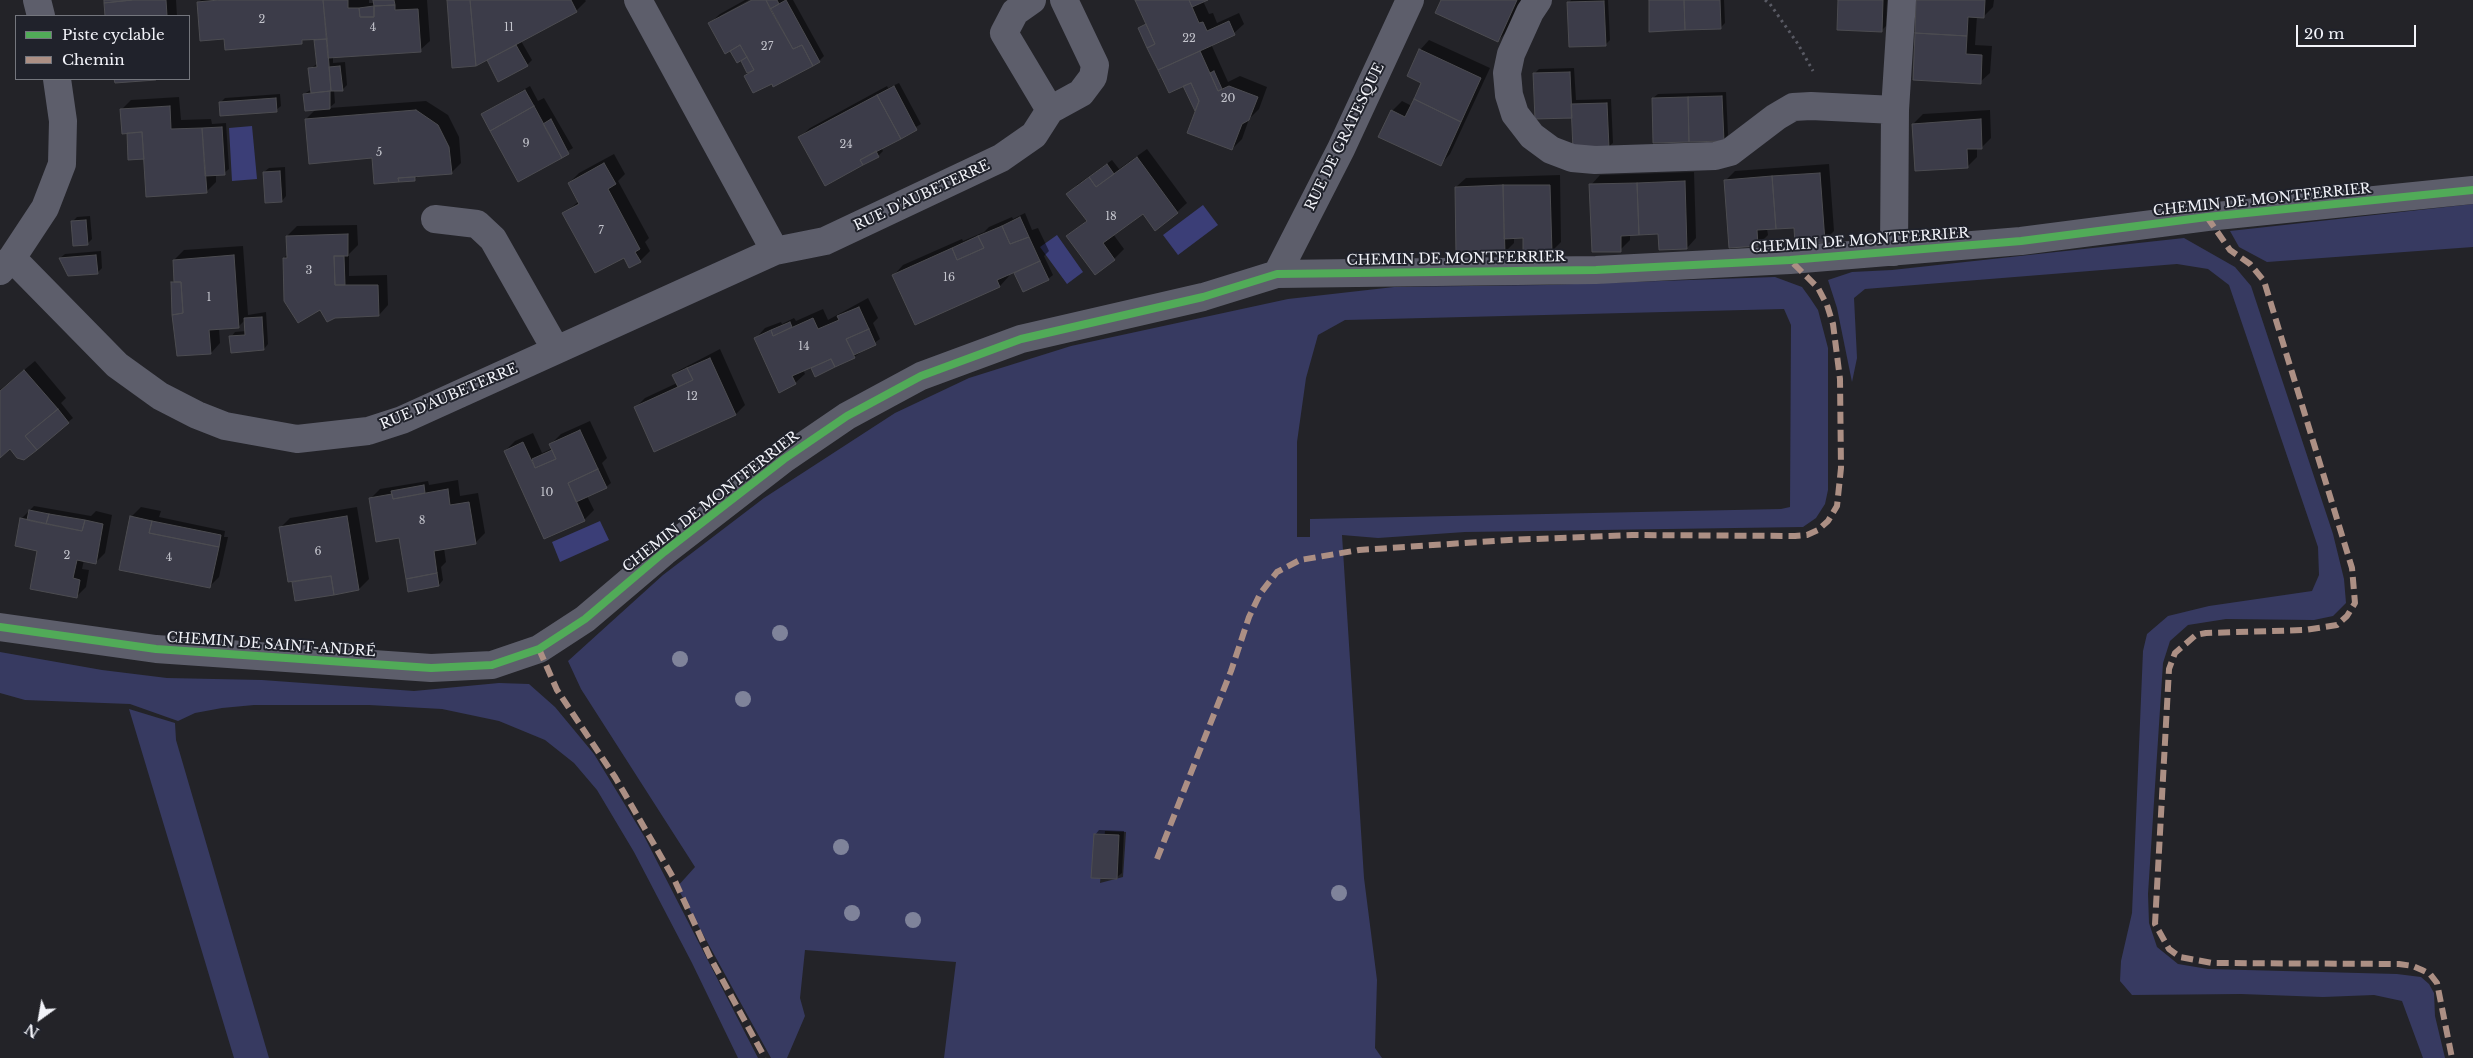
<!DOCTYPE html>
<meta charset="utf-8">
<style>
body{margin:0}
#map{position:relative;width:2473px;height:1058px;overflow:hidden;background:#232328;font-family:"Libre Baskerville",serif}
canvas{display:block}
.legend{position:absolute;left:15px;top:15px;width:175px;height:65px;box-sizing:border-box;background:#20222b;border:1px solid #74767d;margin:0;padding:6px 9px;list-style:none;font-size:15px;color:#f2f3f9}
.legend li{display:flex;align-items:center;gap:10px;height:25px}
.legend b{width:25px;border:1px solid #74767d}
.north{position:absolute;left:15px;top:993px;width:50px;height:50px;-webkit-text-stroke:4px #20222b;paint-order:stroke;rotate:212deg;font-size:14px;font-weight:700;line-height:20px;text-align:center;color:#f2f3f9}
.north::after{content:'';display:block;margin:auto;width:18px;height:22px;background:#f2f3f9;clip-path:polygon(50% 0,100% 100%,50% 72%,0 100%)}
.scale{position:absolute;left:2296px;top:25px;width:120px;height:22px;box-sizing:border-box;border:2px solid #f2f3f9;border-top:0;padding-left:6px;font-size:15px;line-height:18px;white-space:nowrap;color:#f2f3f9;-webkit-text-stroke:4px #20222b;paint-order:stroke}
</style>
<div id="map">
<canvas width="2473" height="1058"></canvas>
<ul class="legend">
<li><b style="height:6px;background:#51ab58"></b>Piste cyclable</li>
<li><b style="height:6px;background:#ac8f84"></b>Chemin</li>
</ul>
<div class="north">N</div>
<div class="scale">20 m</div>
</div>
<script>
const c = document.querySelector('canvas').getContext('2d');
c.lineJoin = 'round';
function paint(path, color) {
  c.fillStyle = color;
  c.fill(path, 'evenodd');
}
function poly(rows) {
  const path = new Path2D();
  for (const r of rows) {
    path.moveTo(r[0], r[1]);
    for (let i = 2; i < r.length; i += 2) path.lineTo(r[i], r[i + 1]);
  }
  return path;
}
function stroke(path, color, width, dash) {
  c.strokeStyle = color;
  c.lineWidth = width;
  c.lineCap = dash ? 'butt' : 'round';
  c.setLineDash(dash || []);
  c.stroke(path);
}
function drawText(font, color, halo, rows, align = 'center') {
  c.font = font + ' "Libre Baskerville",serif';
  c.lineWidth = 4;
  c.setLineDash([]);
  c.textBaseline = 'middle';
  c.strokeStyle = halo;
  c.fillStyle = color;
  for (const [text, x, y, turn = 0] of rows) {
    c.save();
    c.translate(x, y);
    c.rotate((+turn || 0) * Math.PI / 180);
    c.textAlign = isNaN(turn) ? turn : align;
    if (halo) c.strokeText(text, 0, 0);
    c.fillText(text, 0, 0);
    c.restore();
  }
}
paint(poly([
 [2473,204,2473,247,2267,262,2239,247,2230,231],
 [2184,238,2235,267,2251,286,2333,534,2344,579,2346,603,2333,616,2314,620,2226,619,2188,625,2170,641,2163,663,2148,894,2149,923,2157,947,2178,964,2208,969,2397,974,2421,977,2429,984,2434,993,2435,1016,2445,1058,2423,1058,2402,1001,2374,995,2323,997,2241,994,2132,995,2120,981,2121,961,2132,913,2143,651,2147,634,2168,616,2209,606,2312,591,2319,575,2318,547,2229,285,2208,269,2177,264,1865,289,1854,298,1857,358,1852,382,1837,308,1828,280,1852,272,1892,270],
 [1775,277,1802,287,1810,298,1818,310,1828,348,1828,490,1825,504,1816,518,1803,527,1465,532,1378,538,1342,535,1364,878,1377,980,1375,1048,1382,1058,944,1058,956,962,805,950,800,998,805,1016,787,1058,771,1058,677,887,695,867,581,689,568,661,663,575,764,498,895,413,969,378,1071,346,1288,299,1394,287,1546,285],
 [1784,309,1791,325,1790,507,1781,509,1310,519,1310,537,1297,537,1297,442,1306,378,1318,335,1345,320],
 [1105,831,1126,832,1123,877,1100,883],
 [0,652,102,670,167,678,262,680,414,691,499,683,529,684,555,707,594,754,644,836,758,1058,738,1058,692,963,634,852,597,790,574,763,545,740,499,721,442,709,369,705,254,705,222,708,195,713,178,721,130,704,25,700,0,693],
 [129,709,175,723,176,740,269,1058,234,1058]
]), '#373a61');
paint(poly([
 [252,126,257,179,232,181,229,128],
 [1203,205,1218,225,1178,255,1163,235],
 [1057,235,1083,272,1067,284,1040,247],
 [600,521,609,540,560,562,552,542]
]), '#3b3e77');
paint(poly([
 [105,0,176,0,177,16,106,16],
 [201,0,369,0,369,3,375,3,375,0,427,0,430,41,420,50,333,56,333,63,345,62,347,85,343,89,334,90,335,103,329,108,426,101,448,115,459,137,461,163,451,173,419,175,414,180,375,183,373,157,306,119,316,109,304,94,312,89,310,69,318,63,315,38,304,39,301,42,226,38,198,2],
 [449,0,585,0,586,1,576,11,521,41,532,60,527,65,488,59],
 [745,0,749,0,720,16,720,19,755,0,793,0,824,56,819,61,772,82,745,76,748,73,741,60,710,23,720,14],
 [1136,0,1205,0,1203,1,1209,14,1213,13,1217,23,1239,13,1244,24,1234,33,1211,44,1228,82,1240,76,1267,87,1259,109,1249,119,1242,139,1232,149,1197,111,1184,85,1169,92,1140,28,1146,23],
 [1443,0,1522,0,1507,31,1498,41],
 [1571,0,1608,0,1610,40,1605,45,1569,3],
 [1650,0,1724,0,1725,23,1720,28],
 [1840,0,1887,0,1886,26,1881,31],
 [1917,0,1994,0,1993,7,1984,16,1977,16,1975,45,1992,46,1990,73,1980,82],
 [1429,40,1490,68,1450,154,1441,164,1392,111,1402,101,1412,106,1423,82,1420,50],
 [1574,68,1576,100,1611,99,1613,143,1608,147,1573,117,1534,74,1539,69],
 [899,83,921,124,881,148,883,151,878,156,800,137,810,128,887,86,888,88],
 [530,86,538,101,544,98,573,148,519,180,482,114],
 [1726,92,1728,135,1723,140,1653,98,1658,94],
 [280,94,281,106,276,110,220,103,225,98],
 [179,97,181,120,211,119,212,124,226,123,229,169,224,173,216,174,216,182,206,192,145,158,128,132,121,110,131,100],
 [1990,110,1991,138,1982,147,1977,148,1977,157,1967,167,1913,124,1923,114],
 [1147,149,1187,203,1177,212,1143,212,1113,234,1124,249,1114,259,1068,236,1087,220,1068,194,1078,184,1112,160,1119,169],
 [614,154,625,174,618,181,649,238,645,242,650,251,640,261,624,256,564,214,579,201,569,183,579,173],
 [1829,164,1834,231,1824,241,1795,227,1767,229,1768,235,1758,245,1730,247,1726,180,1735,171],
 [285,167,286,196,282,201,264,172,269,168],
 [1694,172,1696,238,1687,248,1659,233,1630,234,1630,240,1620,250,1591,185,1600,175],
 [1560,175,1561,242,1551,252,1524,237,1514,237,1514,243,1504,253,1456,187,1466,178],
 [1025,213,1032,230,1038,228,1049,251,1044,256,1053,275,1048,279,1016,273,1020,269,1008,274,1009,276,1000,286,915,323,894,275,903,265,962,239,963,241,984,232,989,227,1012,217,1013,219],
 [90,216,92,239,87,244,72,222,77,217],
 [357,225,358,245,349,254,349,276,387,275,388,305,379,315,284,258,288,254,287,236,297,226],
 [243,246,248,315,266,312,268,344,264,349,231,337,235,332,246,331,245,320,238,327,219,328,220,343,211,353,172,283,176,279,174,260,184,250],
 [101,251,102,268,97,273,60,258,65,254],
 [868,298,878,318,873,323,880,339,854,357,815,375,811,366,803,370,805,374,795,383,756,338,765,328,781,322,782,324,794,318,796,321,823,309,828,320],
 [720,349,745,405,736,414,654,450,635,408,645,398,677,383,674,376,678,371],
 [35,361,66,398,61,403,73,418,68,422,10,448,0,456,0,390],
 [590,421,607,458,602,463,611,483,606,487,587,496,594,510,584,520,505,451,515,441,533,433,542,453,553,448,551,444,561,434],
 [575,496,584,517,582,517,573,497],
 [458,480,460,496,478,493,485,533,475,543,444,548,446,562,441,567,443,580,439,585,370,499,380,489,428,481,429,485],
 [34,506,91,516,96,511,112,515,105,553,95,563,84,560,82,569,89,570,86,587,76,597,39,550,21,519],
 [141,507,161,511,159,517,225,531,224,537,228,537,219,577,209,587,131,517],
 [357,507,369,579,359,589,296,599,280,528,290,518],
 [1099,830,1124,831,1122,873,1117,877,1095,835]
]), '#0007');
const building = poly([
 [104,0,132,0,104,3,104,0],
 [132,0,166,0,167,16,105,16,104,3,132,0],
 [219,0,323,0,327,39,302,40,302,44,225,50,224,39,200,41,197,2,219,0],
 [323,0,348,0,348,8,359,8,360,17,374,17,374,6,395,5,395,10,418,9,421,52,328,58,323,0],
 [373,0,394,0,395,5,374,6,373,0],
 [447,0,470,0,476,66,452,68,447,0],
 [470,0,571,0,577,12,476,66,470,0],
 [752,0,766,0,793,49,802,45,813,66,773,87,772,84,753,93,744,76,754,70,740,45,725,54,708,23,752,0],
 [766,0,777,0,779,4,770,9,766,0],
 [786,0,820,62,813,66,802,45,793,49,770,9,786,0],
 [1135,0,1189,0,1199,23,1203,22,1207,31,1229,21,1235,35,1158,70,1147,48,1155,44,1135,0],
 [1189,0,1208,0,1192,7,1189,0],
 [1441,0,1517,0,1498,42,1435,13,1441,0],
 [1649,0,1684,0,1685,30,1649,32,1649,0],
 [1684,0,1720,0,1721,29,1685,30,1684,0],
 [1838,0,1883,0,1882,32,1837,30,1838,0],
 [1916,0,1985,0,1984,18,1968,17,1967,36,1915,33,1916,0],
 [1604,1,1606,46,1569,47,1567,2,1604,1],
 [374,6,374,17,360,17,359,8,374,6],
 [1146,24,1155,44,1147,48,1138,28,1146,24],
 [1915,33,1967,36,1966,54,1982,55,1981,84,1913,80,1915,33],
 [327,39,331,91,311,93,308,68,317,67,314,40,327,39],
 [516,45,528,66,498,82,487,60,516,45],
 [740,45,747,57,737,63,730,51,740,45],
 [1419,49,1481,78,1461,122,1414,99,1421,83,1407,76,1419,49],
 [1200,51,1218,91,1229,86,1258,97,1249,120,1242,124,1232,150,1187,133,1199,101,1191,83,1169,93,1158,70,1200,51],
 [747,57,754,70,747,73,741,61,747,57],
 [340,66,343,91,331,91,329,67,340,66],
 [1214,71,1222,89,1218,91,1210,73,1214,71],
 [1570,72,1572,118,1535,119,1533,73,1570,72],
 [114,79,156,79,156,80,115,83,114,79],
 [1191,83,1199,101,1195,111,1183,86,1191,83],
 [894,86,917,130,901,139,877,95,894,86],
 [525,90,534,106,490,131,481,114,525,90],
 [330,91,330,109,305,111,303,94,330,91],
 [877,95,901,139,860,160,863,165,825,186,798,137,877,95],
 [1722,96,1724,141,1689,142,1688,97,1722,96],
 [1688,97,1689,142,1653,143,1652,98,1688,97],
 [276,98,277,112,220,116,219,102,276,98],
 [1414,99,1461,122,1441,166,1378,137,1391,110,1405,117,1414,99],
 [1607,103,1609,148,1573,150,1571,104,1607,103],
 [170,106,171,129,202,128,207,193,146,197,142,132,122,134,120,109,170,106],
 [534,106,562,158,518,182,490,131,534,106],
 [416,110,438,125,449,147,452,174,398,178,399,182,374,184,372,158,309,164,305,119,416,110],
 [551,119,569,154,562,158,543,124,551,119],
 [1981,119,1982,149,1967,149,1968,168,1915,171,1912,124,1981,119],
 [222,127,225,175,205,176,202,128,222,127],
 [142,132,144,159,128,160,127,133,142,132],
 [876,151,879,157,863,165,860,160,876,151],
 [1137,157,1178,213,1155,231,1143,214,1103,243,1115,260,1095,275,1066,236,1087,221,1066,194,1089,177,1096,187,1137,157],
 [604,163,616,184,608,189,640,249,635,252,641,262,629,268,624,258,595,273,562,213,579,204,568,183,604,163],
 [1107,164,1114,174,1096,187,1089,177,1107,164],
 [280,171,282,202,265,203,263,172,280,171],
 [1820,173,1825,242,1795,244,1794,228,1776,229,1772,176,1820,173],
 [1772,176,1776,229,1757,230,1758,246,1729,248,1724,180,1772,176],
 [415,177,415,181,399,182,398,178,415,177],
 [1685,181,1687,249,1659,250,1658,234,1639,235,1637,183,1685,181],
 [1637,183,1639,235,1621,236,1621,252,1592,252,1589,184,1637,183],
 [1503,185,1505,254,1456,255,1455,187,1503,185],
 [1503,185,1550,185,1552,253,1523,254,1523,238,1504,239,1503,185],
 [1020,217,1029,237,1010,244,1002,226,1020,217],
 [86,220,88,245,73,246,71,221,86,220],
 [1002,226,1010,244,1029,237,1040,261,997,280,1000,287,915,325,892,275,952,248,957,260,984,248,978,236,1002,226],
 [348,234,348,256,334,256,335,285,378,285,379,316,335,318,327,322,320,310,298,323,284,301,283,258,287,258,286,236,348,234],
 [978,236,984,248,957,260,952,248,978,236],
 [96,255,98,274,68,276,59,258,96,255],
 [234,255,239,328,209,330,211,354,177,356,172,315,183,313,181,282,174,282,173,260,234,255],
 [334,256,344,256,345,285,335,285,334,256],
 [1040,261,1049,280,1023,292,1014,273,1040,261],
 [171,282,181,282,183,313,172,315,171,282],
 [859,307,869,329,846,339,855,358,835,367,831,359,792,376,796,384,779,393,754,338,771,330,773,336,813,318,818,329,839,320,837,316,859,307],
 [262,317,264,350,231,353,229,336,245,335,244,318,262,317],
 [790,322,792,327,773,336,771,330,790,322],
 [869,329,876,345,854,355,846,339,869,329],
 [710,358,736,415,654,452,634,407,693,380,687,368,710,358],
 [831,359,835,367,815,377,811,368,831,359],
 [687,368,693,380,678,387,672,375,687,368],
 [24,370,58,409,25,436,37,450,24,460,17,458,10,449,0,458,0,391,24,370],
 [58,409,69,423,37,450,25,436,58,409],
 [580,430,598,469,568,483,585,521,544,539,504,451,523,442,535,468,556,459,549,444,580,430],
 [552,450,556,459,535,468,532,459,552,450],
 [598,469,607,488,576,502,568,483,598,469],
 [424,485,425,493,393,499,391,491,424,485],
 [448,489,450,505,469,502,476,544,434,551,437,573,406,579,399,538,376,542,369,498,392,494,393,499,448,489],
 [29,510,49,514,46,524,27,520,29,510],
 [49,514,85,520,82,531,46,524,49,514],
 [130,516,152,521,149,533,219,547,210,588,119,570,130,516],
 [347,516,359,590,334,595,331,576,288,582,279,527,347,516],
 [20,518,82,531,85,520,103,524,96,564,77,560,73,578,80,580,77,598,30,589,37,551,15,546,20,518],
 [152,521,221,535,219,547,149,533,152,521],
 [437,573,439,586,408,592,406,579,437,573],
 [331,576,334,595,295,601,292,582,331,576],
 [1094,834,1119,835,1117,879,1091,878,1094,834]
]);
paint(building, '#3c3c49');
stroke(building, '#4c4c51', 1);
stroke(poly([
 [1765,0,1770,4,1798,44,1813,71]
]), '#595a64', 3, [2.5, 4]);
stroke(poly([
 [37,0,41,16],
 [638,0,775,251],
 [1032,0,1015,12,1004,33,1050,110],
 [1538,0,1530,12,1511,54,1507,73,1509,95,1515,114,1532,136,1551,150,1572,158,1595,160,1715,156,1730,152,1776,117,1793,107,1811,106,1895,110],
 [435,219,477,224,493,239,556,350],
 [1894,252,1895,110,1902,0],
 [12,258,117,365,160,396,197,415,225,426,297,439,368,431,402,420,775,251,825,241,1001,158,1034,135,1050,110,1081,93,1093,77,1095,65,1064,0],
 [0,271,12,258,45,208,62,164,63,121,57,79],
 [1277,274,1341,149,1410,0],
 [0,627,156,649,431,668,492,665,539,649,585,619,664,552,784,459,847,416,921,376,1021,339,1203,297,1277,274,1596,270,1790,260,2021,241,2207,217,2473,190]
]), '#5d5e6b', 28);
stroke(poly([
 [2207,217,2230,250,2250,264,2264,281,2352,568,2355,603,2347,616,2337,625,2305,630,2206,633,2196,635,2175,653,2169,669,2155,924,2169,949,2180,957,2212,963,2399,964,2413,966,2422,970,2430,974,2437,983,2452,1058],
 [539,649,557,690,615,777,674,879,710,957,765,1058],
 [1157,859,1231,671,1249,617,1260,594,1277,572,1300,560,1359,550,1509,540,1632,535,1795,536,1807,535,1818,530,1828,521,1837,506,1841,468,1840,379,1833,324,1827,305,1818,288,1790,260]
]), '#ac8f84', 6, [12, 6]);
stroke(poly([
 [0,627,156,649,431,668,492,665,539,649,585,619,664,552,784,459,847,416,921,376,1021,339,1203,297,1277,274,1596,270,1790,260,2021,241,2207,217,2473,190]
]), '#51ab58', 8);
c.fillStyle = '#7f839a';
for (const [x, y] of [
 [780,633],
 [680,659],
 [743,699],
 [841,847],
 [1339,893],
 [852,913],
 [913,920]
]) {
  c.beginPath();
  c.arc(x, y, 8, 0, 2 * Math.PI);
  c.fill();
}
drawText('11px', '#c4c5cd', null, [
 ["2",262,20],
 ["4",373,28],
 ["11",509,28],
 ["22",1189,39],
 ["27",767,47],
 ["20",1228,99],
 ["9",526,144],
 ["24",846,145],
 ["5",379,153],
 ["18",1111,217],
 ["7",601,231],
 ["3",309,271],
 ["16",949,278],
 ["1",209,298],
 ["14",804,347],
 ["12",692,397],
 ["10",547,493],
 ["8",422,521],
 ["6",318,552],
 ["2",67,556],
 ["4",169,558]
]);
drawText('14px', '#f2f3f9', '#20222b', [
 ["RUE DE GRATESQUE",1345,137,-64],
 ["RUE D'AUBETERRE",922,196,-25],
 ["CHEMIN DE MONTFERRIER",2262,200,-6],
 ["CHEMIN DE MONTFERRIER",1860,241,-4],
 ["CHEMIN DE MONTFERRIER",1456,259,-1],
 ["RUE D'AUBETERRE",449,397,-23],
 ["CHEMIN DE MONTFERRIER",711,502,-38],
 ["CHEMIN DE SAINT-ANDRÉ",271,645,4]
]);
</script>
